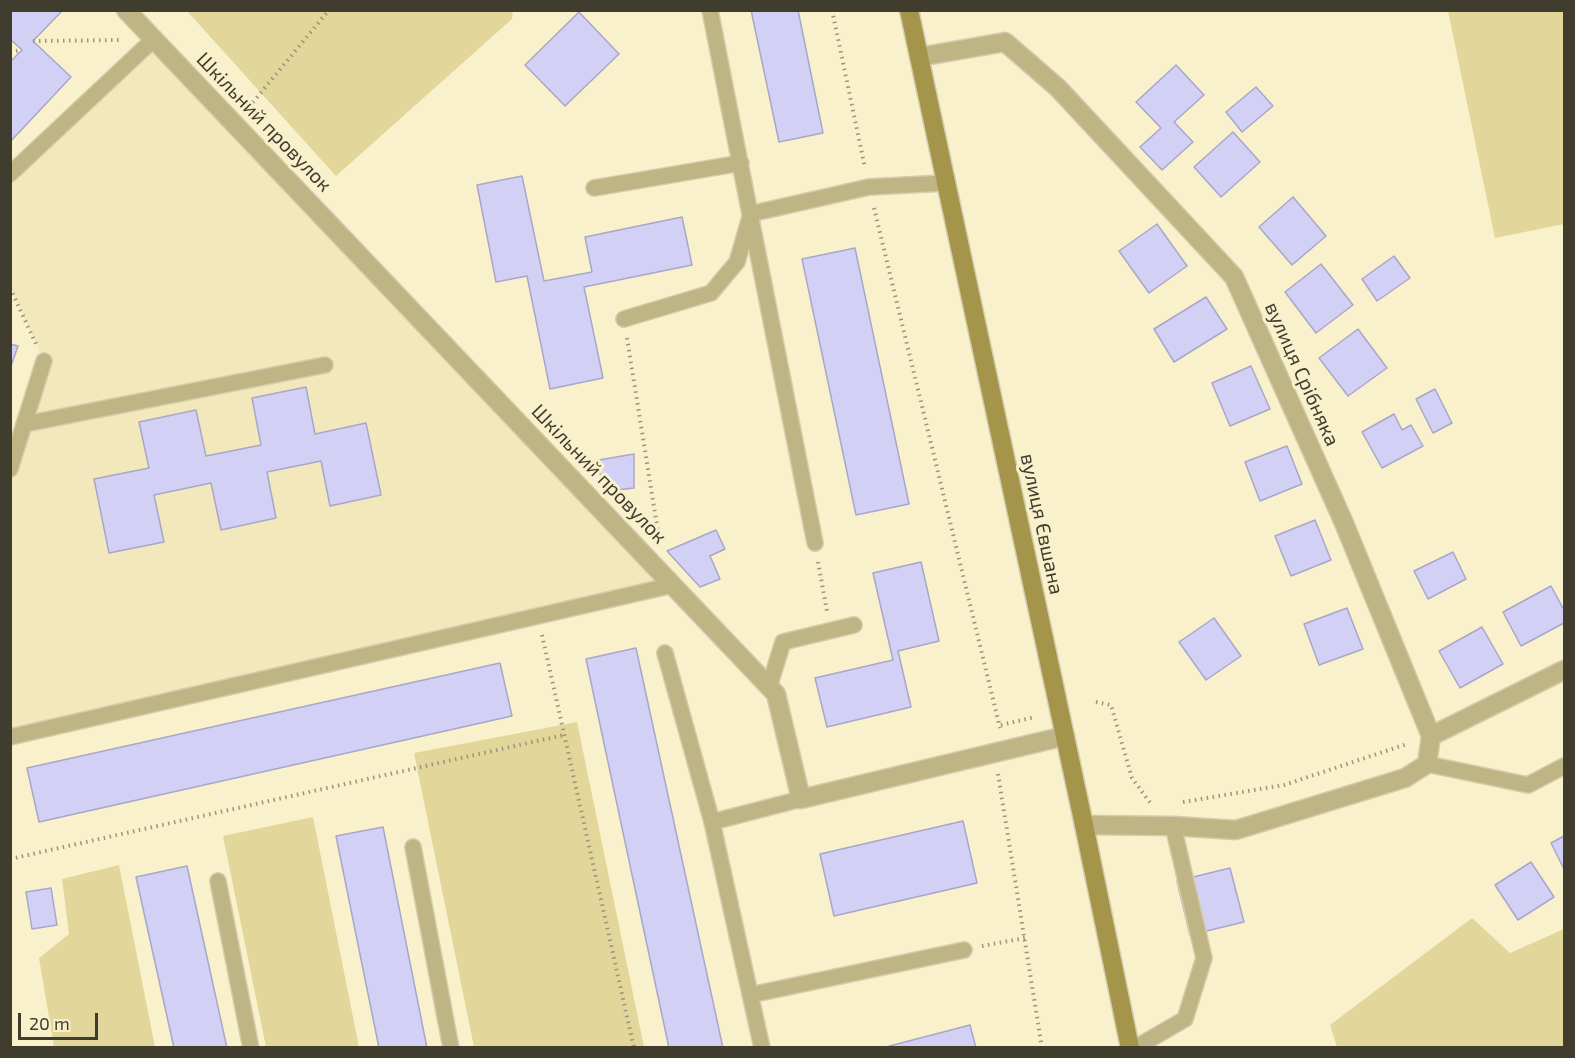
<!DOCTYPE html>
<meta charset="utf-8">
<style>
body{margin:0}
#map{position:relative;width:1575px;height:1058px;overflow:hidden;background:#f9f1cc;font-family:"Exo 2",sans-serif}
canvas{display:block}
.frame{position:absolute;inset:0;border:12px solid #403d2e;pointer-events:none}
.scale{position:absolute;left:18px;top:1013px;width:80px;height:27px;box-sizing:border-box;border:3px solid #403d2e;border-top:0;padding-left:8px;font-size:18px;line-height:21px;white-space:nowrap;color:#403d2e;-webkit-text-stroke:4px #f9f1cc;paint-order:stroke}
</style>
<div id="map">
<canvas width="1575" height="1058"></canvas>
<div class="frame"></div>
<div class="scale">20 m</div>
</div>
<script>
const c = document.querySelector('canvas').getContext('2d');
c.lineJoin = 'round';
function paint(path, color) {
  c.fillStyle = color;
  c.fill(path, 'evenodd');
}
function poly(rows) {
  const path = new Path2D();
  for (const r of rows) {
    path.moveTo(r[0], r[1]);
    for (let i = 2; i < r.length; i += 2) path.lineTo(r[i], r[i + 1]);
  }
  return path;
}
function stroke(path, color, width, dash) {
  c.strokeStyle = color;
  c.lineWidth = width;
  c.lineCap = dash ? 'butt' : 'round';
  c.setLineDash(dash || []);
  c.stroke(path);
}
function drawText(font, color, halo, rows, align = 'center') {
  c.font = font + ' "Exo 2",sans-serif';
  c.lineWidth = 6;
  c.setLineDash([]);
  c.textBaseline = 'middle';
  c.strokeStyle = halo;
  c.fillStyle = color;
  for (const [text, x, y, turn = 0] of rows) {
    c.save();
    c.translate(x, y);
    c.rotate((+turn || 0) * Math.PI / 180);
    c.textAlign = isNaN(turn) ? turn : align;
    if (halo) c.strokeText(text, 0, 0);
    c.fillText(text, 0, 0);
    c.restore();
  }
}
paint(poly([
 [154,39,673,585,11,736,10,473,44,361,11,288,11,174]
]), '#f2e8bb');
paint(poly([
 [187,11,513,11,512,19,336,176],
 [1448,11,1564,11,1564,224,1495,238],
 [577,722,644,1047,474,1047,414,753],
 [313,817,359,1047,266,1047,223,836],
 [119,865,155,1047,54,1047,39,958,69,934,62,879],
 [1472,918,1510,953,1564,929,1564,1047,1337,1047,1330,1025]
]), '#e3d69a');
const building = poly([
 [10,10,59,10,61,12,33,41,71,77,10,142,10,62,22,50,10,39,10,10],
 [751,10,798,10,823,133,779,142,751,10],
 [579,12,619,54,565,106,525,65,579,12],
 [1176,65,1204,95,1174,122,1193,142,1162,170,1140,147,1161,128,1136,102,1176,65],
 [1256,87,1273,106,1242,132,1226,112,1256,87],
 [1233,132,1260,162,1221,197,1194,167,1233,132],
 [522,176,544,281,592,272,585,237,682,217,692,265,584,287,603,378,550,389,527,276,496,282,477,185,522,176],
 [1293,197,1326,236,1292,265,1259,227,1293,197],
 [1157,224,1187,266,1149,293,1119,251,1157,224],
 [855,248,909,504,856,515,802,259,855,248],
 [1394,256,1410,278,1377,301,1362,279,1394,256],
 [1321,264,1353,305,1316,333,1285,292,1321,264],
 [1206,297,1227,329,1174,362,1154,329,1206,297],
 [1358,329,1387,368,1348,396,1319,358,1358,329],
 [10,344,18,346,10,369,10,344],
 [1251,366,1270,409,1230,426,1212,383,1251,366],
 [306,387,315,434,366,423,381,495,330,506,321,461,267,472,276,518,221,530,211,483,154,495,164,542,109,553,94,479,149,468,139,422,196,410,206,456,261,445,252,398,306,387],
 [1435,389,1452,423,1433,433,1416,399,1435,389],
 [1394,414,1402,430,1411,425,1423,446,1382,468,1362,432,1394,414],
 [1287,446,1302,484,1260,501,1245,462,1287,446],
 [634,454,634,488,609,491,593,461,634,454],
 [1315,520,1331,560,1291,576,1275,536,1315,520],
 [716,530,725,549,710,556,720,579,700,587,667,551,716,530],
 [1453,552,1466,579,1428,599,1414,571,1453,552],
 [921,562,939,641,898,651,911,707,827,727,815,678,893,660,873,573,921,562],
 [1551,586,1564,610,1564,623,1521,646,1503,612,1551,586],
 [1347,608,1363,649,1319,665,1304,624,1347,608],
 [1214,618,1241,656,1206,680,1179,642,1214,618],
 [1482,627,1503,664,1460,688,1439,651,1482,627],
 [636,648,723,1048,669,1048,586,659,636,648],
 [500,663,512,716,39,822,27,768,500,663],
 [963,821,977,883,834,916,820,854,963,821],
 [383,827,427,1048,379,1048,336,836,383,827],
 [1564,836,1564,869,1551,843,1564,836],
 [1531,862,1554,897,1518,920,1495,885,1531,862],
 [187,866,227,1048,174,1048,136,877,187,866],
 [1230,868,1244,922,1190,935,1177,881,1230,868],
 [51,888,57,925,32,929,26,892,51,888],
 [970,1025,976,1048,882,1048,970,1025]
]);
paint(building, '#d2d0f4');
stroke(building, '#a8a7c9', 1.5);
const lane = poly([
 [710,10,750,214,869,187,945,183],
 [10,174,154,39],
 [594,188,741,163],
 [750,214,815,543],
 [624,319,711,293,737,262,750,217],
 [25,424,325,365],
 [10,469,44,361],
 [665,653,712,822],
 [769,687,783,642,854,625],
 [10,737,673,585],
 [1427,764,1528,785,1564,766],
 [413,847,451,1048],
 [218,881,251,1048],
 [750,995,964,950],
 [762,1048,712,822,801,799],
 [1135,1048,1185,1019,1204,958,1173,826]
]);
const street = poly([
 [126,10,776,694,801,799,1065,736],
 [919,57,1005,42,1058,88,1234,277,1344,523,1431,736,1427,764,1405,778,1236,830,1173,826,1084,825],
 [1431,736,1564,670]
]);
const secondary = poly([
 [909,10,1084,825,1130,1048]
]);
stroke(lane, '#d4cdac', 18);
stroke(street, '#d4cdac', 21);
stroke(secondary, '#d4cdac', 21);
stroke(poly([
 [832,10,865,168],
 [33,41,122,40],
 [10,52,22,50],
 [249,107,329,10],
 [874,208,1000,728],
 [10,288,36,344],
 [627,338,659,538],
 [818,562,827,611],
 [542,635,634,1048],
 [1096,702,1111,705,1132,778,1151,804],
 [1001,725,1035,717],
 [998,774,1042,1048],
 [1183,802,1284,785,1407,744],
 [10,859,564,735],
 [982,946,1025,938]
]), '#9a957b', 4, [1.5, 4.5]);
stroke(lane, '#beb484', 15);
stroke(street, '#beb484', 18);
stroke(secondary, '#a5954a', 18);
drawText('20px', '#403d2e', '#f9f1cc', [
 ["Шкільний провулок",264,122,46],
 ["вулиця Срібняка",1302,374,66],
 ["Шкільний провулок",599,474,46],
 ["вулиця Євшана",1042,524,78]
]);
</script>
